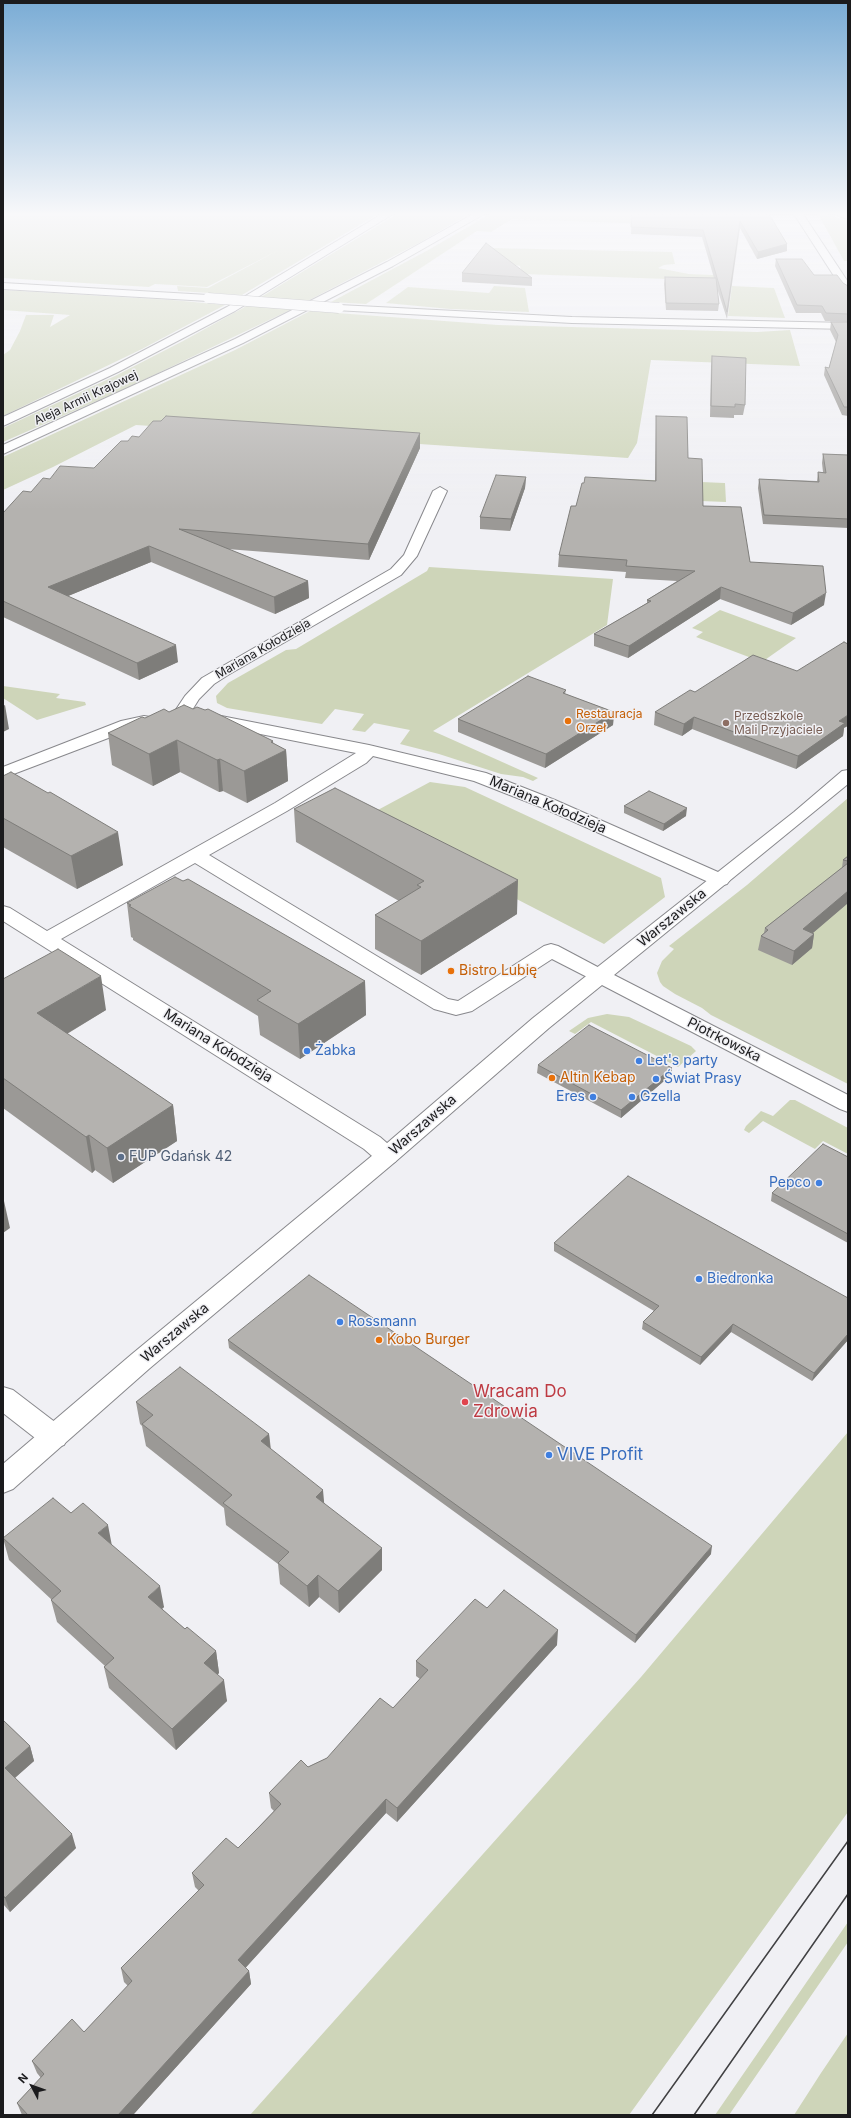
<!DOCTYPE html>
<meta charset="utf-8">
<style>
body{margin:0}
#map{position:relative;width:851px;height:2118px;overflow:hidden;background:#f0f0f4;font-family:Inter,sans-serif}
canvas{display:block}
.frame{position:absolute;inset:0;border:4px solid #1b1b1d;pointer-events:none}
.north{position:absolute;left:12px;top:2066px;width:40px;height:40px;-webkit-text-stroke:3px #f0f0f4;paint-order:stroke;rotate:311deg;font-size:11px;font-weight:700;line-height:16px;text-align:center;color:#1b1b1d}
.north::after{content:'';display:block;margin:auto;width:14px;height:18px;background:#1b1b1d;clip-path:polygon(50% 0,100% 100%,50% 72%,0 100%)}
</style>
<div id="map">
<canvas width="851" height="2118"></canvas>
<div class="frame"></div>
<div class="north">N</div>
</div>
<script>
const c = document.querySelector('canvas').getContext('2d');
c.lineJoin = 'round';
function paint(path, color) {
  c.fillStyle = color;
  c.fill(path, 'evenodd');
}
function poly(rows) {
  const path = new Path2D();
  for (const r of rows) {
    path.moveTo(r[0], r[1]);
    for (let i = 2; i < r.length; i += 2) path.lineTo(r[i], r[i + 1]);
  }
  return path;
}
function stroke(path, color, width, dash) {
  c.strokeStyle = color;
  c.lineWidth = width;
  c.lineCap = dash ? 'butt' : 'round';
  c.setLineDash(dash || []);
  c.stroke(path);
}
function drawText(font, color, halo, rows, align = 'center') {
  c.font = font + ' Inter,sans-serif';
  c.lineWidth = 3;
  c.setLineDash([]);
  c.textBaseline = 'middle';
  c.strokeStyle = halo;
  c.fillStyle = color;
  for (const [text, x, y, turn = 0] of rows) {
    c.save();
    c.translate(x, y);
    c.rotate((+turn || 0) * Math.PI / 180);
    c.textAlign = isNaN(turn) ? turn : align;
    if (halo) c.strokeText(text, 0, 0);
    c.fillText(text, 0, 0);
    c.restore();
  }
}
paint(poly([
 [3,214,378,214,242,295,178,291,177,286,208,288,277,251,207,287,155,284,149,287,3,278],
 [397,214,469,214,419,243,290,310,131,386,3,442,3,428,115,376,183,341,243,308],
 [490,214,639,214,648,224,512,219,491,232,477,231,366,304,331,302,430,249],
 [818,214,826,214,848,221,848,261,844,261],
 [490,248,672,252,675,264,664,265,658,268,689,274,715,275,724,281,522,274,520,266,507,263],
 [494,286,525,288,529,312,450,309,386,303,408,287,489,293],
 [732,286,774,288,785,318,728,316],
 [3,290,172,300,225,305,142,349,3,416,3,355,10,350,20,331,26,315,54,315,50,327,70,315,3,310],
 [310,311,498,325,757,332,790,330,800,366,651,360,637,443,628,458,136,425,53,467,3,490,3,457,235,350],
 [628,479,725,483,726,502,626,498],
 [429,567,613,579,607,625,433,731,538,778,533,781,523,777,501,774,439,754,400,744,410,730,374,723,365,732,352,730,364,714,335,709,322,724,227,708,217,703,216,696,228,683,286,650,296,649,427,571],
 [720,610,796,638,762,662,696,637,703,632,692,628],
 [3,686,60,694,56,698,85,702,86,705,37,720,3,698],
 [430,782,465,787,661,878,665,897,604,944,361,819],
 [848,798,848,1084,711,1015,702,1008,675,994,663,986,660,982,657,973,662,961,674,949,669,946,747,885],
 [607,1014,629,1017,691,1046,696,1051,678,1067,591,1022,575,1034,569,1031,588,1018],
 [790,1100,795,1100,848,1128,848,1154,823,1141,815,1149,763,1121,749,1133,744,1130,746,1126,761,1111,773,1116],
 [848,1432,848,1812,629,2115,250,2115,641,1677],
 [848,1922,848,1942,729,2115,715,2115],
 [848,2033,848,2115,794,2115,821,2073]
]), '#ced5b9');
const minor = poly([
 [837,214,848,214,848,219,839,216,837,214],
 [440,487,447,491,417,556,401,575,228,675,214,684,199,699,189,715,177,715,175,711,185,696,202,678,391,569,404,555,433,491,440,487],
 [211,714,369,745,486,773,555,800,727,876,730,880,727,884,720,886,713,884,543,808,474,781,373,756,366,763,287,811,209,855,448,999,458,1001,544,946,551,944,558,946,607,972,610,976,607,980,600,982,593,980,552,959,472,1011,456,1015,434,1009,195,863,61,939,380,1137,395,1150,399,1156,395,1162,387,1164,379,1162,364,1149,3,921,3,906,10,908,47,931,275,803,356,753,205,723,203,719,205,715,211,714],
 [144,716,150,717,152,721,150,725,132,729,3,778,3,767,121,721,144,716],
 [3,1387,13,1390,64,1429,68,1437,64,1445,54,1448,44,1445,3,1413,3,1387]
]);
const tertiary = poly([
 [794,214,803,214,848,282,848,293,843,290,794,214],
 [3,283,208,295,213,298,208,301,3,289,3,283],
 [339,305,572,317,848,323,848,329,572,323,335,310,334,308,339,305],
 [848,770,848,784,614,975,848,1095,848,1112,840,1109,602,985,549,1028,395,1162,150,1368,13,1489,3,1493,3,1464,132,1354,379,1150,533,1018,794,812,842,771,848,770]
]);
const primary = poly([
 [382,214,393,214,235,311,118,372,3,426,3,417,110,368,227,307,382,214],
 [473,214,484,214,393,266,243,343,3,454,3,445,235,339,387,262,473,214]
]);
stroke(minor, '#88888c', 2);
stroke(tertiary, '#88888c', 2);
stroke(primary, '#88888c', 2);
paint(minor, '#fff');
paint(tertiary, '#fff');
paint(primary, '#fff');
stroke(poly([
 [652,2115,848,1841],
 [694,2115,848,1894]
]), '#414143', 1.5);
const tertiaryBridge = poly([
 [208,298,339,308]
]);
stroke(tertiaryBridge, '#88888c', 11, []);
stroke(tertiaryBridge, '#fff', 10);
paint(poly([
 [632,214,769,214,787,244,787,251,757,259,740,228,727,319,717,288,719,304,718,311,666,310,664,284,665,277,714,278,702,237,631,234],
 [776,259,814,275,843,283,848,286,848,322,825,321,821,313,796,313,775,266],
 [462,273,532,278,532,286,462,282],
 [831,322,848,322,848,416,842,415,824,375,825,367,829,368,836,342,830,330],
 [712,356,745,405,743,415,734,415,734,418,710,417,711,366],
 [656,416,688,458,703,506,750,562,824,605,791,625,720,599,628,658,594,646,594,634,647,603,647,600,677,581,625,578,626,572,558,567,559,555,576,506,655,481,656,426],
 [420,433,420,448,369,560,227,549,308,581,309,598,275,614,151,562,68,596,178,662,139,680,3,617,3,513,50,479,94,468,128,441,139,437],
 [823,454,848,455,848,528,763,524,758,488,759,479,817,481,818,472,823,472,822,463],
 [526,477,525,488,510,531,480,529,480,517],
 [566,690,565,694,614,712,613,725,545,768,458,732,458,719],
 [695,692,844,728,843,736,796,769,692,729,682,736,654,725,655,712],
 [193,709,205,710,286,750,288,781,247,803,223,791,219,792,180,772,153,786,112,765,108,733,145,718,169,712],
 [3,776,123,865,77,889,3,847],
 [624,806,686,816,663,831,624,813],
 [294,809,517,914,421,975,375,949,375,915,399,901,296,842],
 [848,856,848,903,813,933,814,934,812,948,792,965,758,950,761,936,764,933,765,928,842,868,843,860],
 [183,881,365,981,366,1015,300,1059,260,1035,258,1016,133,940,133,938,131,937,127,903],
 [3,979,106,1010,67,1034,173,1105,177,1141,113,1183,95,1170,92,1173,3,1108],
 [538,1065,672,1068,671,1075,621,1118,537,1073],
 [848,1157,848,1243,771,1201,772,1193],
 [554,1243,848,1298,848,1340,812,1381,731,1332,700,1365,642,1329,643,1322,654,1311,554,1251],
 [228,1340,711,1554,635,1643,229,1348],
 [136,1402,269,1434,271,1449,324,1504,382,1570,339,1613,319,1597,309,1607,280,1584,278,1564,226,1525,224,1508,146,1446,142,1426,140,1424],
 [71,1513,112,1545,164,1607,162,1609,185,1629,216,1651,219,1673,217,1675,227,1701,176,1750,109,1688,104,1667,105,1666,57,1622,51,1600,52,1600,9,1560,3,1538],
 [487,1608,557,1645,397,1822,386,1813,245,1968,249,1971,251,1984,133,2115,22,2115,17,2103,41,2078,37,2073,32,2061,84,2032,128,1986,124,1982,121,1968,199,1891,195,1887,192,1873,238,1848,274,1811,271,1808,269,1793,308,1767,327,1758,393,1708,420,1679,416,1676,416,1661],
 [3,1720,30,1746,34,1761,15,1778,76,1848,10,1912,3,1904]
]), '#9b9996');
paint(poly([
 [787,244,787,251,757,259,758,252],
 [420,433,420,448,369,560,368,544],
 [526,477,525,488,510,531,511,519],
 [149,546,151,562,51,603,48,587],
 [308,581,309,598,275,614,274,597],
 [721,587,720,599,628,658,629,646],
 [826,593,824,605,791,625,793,613],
 [176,645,178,662,139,680,137,663],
 [5,705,9,729,3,732,3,706],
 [614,712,613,725,545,768,546,754],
 [848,715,848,726,844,728,843,736,796,769,798,756,839,721],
 [694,717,692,729,682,736,684,724],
 [177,740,180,772,153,786,149,754],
 [273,741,274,756,286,750,288,781,247,803,244,771,271,742],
 [220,759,223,791,219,792,217,760],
 [687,808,686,816,663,831,664,824],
 [118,832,123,865,77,889,71,856],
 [518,880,517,914,421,975,421,941],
 [848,891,848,903,801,943,803,929],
 [814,934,812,948,792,965,794,951],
 [101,976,106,1010,43,1048,37,1013],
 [365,981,366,1015,300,1059,298,1024],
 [672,1068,671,1075,621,1118,621,1110],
 [173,1105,177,1141,113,1183,107,1148],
 [89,1135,95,1170,92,1173,86,1137],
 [3,1201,4,1201,10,1228,3,1233],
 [733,1324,731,1332,700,1365,701,1357],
 [848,1334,848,1340,812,1381,814,1373],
 [269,1434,271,1456,261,1441],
 [323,1490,325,1512,316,1497],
 [108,1525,112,1546,98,1533],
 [712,1546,711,1554,635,1643,636,1635],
 [382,1548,382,1570,339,1613,338,1591],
 [318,1575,319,1597,309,1607,307,1586],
 [160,1586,164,1607,152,1618,148,1597],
 [558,1630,557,1645,397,1822,397,1808],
 [216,1651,219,1673,207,1684,204,1663],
 [224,1680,227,1701,176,1750,172,1729],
 [30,1746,34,1761,10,1782,5,1768],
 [386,1799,386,1813,240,1974,238,1960],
 [72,1834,76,1848,10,1912,5,1898],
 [249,1971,251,1984,133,2115,118,2115]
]), '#7e7d7a');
const building = poly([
 [632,214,769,214,787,244,758,252,740,221,727,312,703,230,631,227,632,214],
 [486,243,532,278,462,273,486,243],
 [776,259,802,259,814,275,837,275,843,283,848,286,848,314,826,313,822,306,797,305,776,259],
 [665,277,716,278,719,304,666,303,665,277],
 [831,322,848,322,848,407,844,407,825,367,829,368,838,335,831,322],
 [712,356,746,358,745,405,735,404,735,407,711,406,712,356],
 [166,416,420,433,368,544,179,529,308,581,274,597,149,546,48,587,176,645,137,663,3,601,3,513,23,491,31,492,43,478,50,479,60,466,94,468,121,441,128,441,132,436,139,437,153,421,161,421,166,416],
 [656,416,687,417,688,458,702,459,703,506,741,507,750,562,823,566,826,593,793,613,721,587,629,646,594,634,651,601,647,600,695,571,626,566,627,560,559,555,571,506,576,506,582,483,584,483,585,477,656,481,656,416],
 [823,454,848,455,848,519,764,515,759,479,819,482,818,472,826,473,823,454],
 [496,475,526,477,511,519,480,517,496,475],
 [844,642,848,644,848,715,839,721,845,723,798,756,694,717,684,724,655,712,690,690,695,692,753,655,797,671,844,642],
 [528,676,566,690,563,693,614,712,546,754,458,719,528,676],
 [184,705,193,709,197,707,205,710,208,709,273,741,271,742,286,750,244,771,220,759,217,760,177,740,149,754,108,733,142,717,145,718,164,709,169,712,184,705],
 [11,772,48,793,50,792,118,832,71,856,3,818,3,776,11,772],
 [335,788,518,880,421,941,375,915,421,887,417,885,424,881,294,809,335,788],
 [649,791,687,808,664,824,624,806,649,791],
 [848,856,848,861,843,860,848,856],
 [848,863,848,891,803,929,814,934,794,951,761,936,768,930,765,928,848,863],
 [175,877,183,881,188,879,365,981,298,1024,257,1000,271,991,129,906,131,905,127,903,175,877],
 [58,949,101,976,37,1013,173,1105,107,1148,89,1135,86,1137,3,1078,3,979,58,949],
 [589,1025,672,1068,621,1110,538,1065,589,1025],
 [823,1144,848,1157,848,1234,772,1193,823,1144],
 [628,1176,848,1298,848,1334,814,1373,733,1324,701,1357,643,1322,659,1306,554,1243,628,1176],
 [309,1275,712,1546,636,1635,228,1340,309,1275],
 [180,1367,269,1434,261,1441,323,1490,316,1497,382,1548,338,1591,318,1575,307,1586,278,1563,289,1552,223,1503,232,1495,142,1424,153,1415,136,1402,180,1367],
 [53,1498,71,1513,83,1503,108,1525,98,1533,160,1586,148,1597,185,1629,187,1627,216,1651,204,1663,224,1680,172,1729,104,1667,114,1658,51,1600,61,1591,3,1538,53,1498],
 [504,1590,558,1630,397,1808,386,1799,238,1960,249,1971,118,2115,28,2115,17,2103,44,2074,32,2061,72,2019,84,2032,132,1981,121,1968,204,1885,192,1873,226,1838,238,1848,260,1826,281,1804,269,1793,301,1760,308,1767,327,1758,380,1698,393,1708,428,1670,416,1661,475,1599,487,1608,504,1590],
 [3,1720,30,1746,5,1768,72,1834,5,1898,3,1895,3,1720]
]);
paint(building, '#b4b2af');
stroke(building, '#7e7d7a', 1);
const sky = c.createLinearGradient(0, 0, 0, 510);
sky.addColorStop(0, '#7aacd5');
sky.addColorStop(0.42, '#f8f8fa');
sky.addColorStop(1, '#f8f8fa00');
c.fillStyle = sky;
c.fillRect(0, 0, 851, 510);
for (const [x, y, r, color] of [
 [568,721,4,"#e8710a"],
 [726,723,4,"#8d6e63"],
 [451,971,4,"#e8710a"],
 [307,1051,4,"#3f7fe0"],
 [639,1061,4,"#3f7fe0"],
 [552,1078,4,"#e8710a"],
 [656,1079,4,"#3f7fe0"],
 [593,1097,4,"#3f7fe0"],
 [632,1097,4,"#3f7fe0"],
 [121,1157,4,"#5c6f8a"],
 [819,1183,4,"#3f7fe0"],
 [699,1279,4,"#3f7fe0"],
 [340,1322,4,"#3f7fe0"],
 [379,1340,4,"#e8710a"],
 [465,1402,4,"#e0444e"],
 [549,1455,4,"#3f7fe0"]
]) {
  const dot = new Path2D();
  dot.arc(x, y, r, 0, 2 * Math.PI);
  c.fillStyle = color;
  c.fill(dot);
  stroke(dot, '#f0f0f4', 1.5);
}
drawText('12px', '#1b1b1d', '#f0f0f4', [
 ["Aleja Armii Krajowej",86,398,-25],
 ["Mariana Kołodzieja",263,649,-30]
]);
drawText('12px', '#c56008', '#f0f0f4', [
 ["Restauracja",576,714],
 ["Orzeł",576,728]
], 'left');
drawText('12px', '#785e54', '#f0f0f4', [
 ["Przedszkole",734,716],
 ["Mali Przyjaciele",734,730]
], 'left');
drawText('14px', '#1b1b1d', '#f0f0f4', [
 ["Mariana Kołodzieja",548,805,23],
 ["Warszawska",672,918,-39],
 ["Piotrkowska",724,1040,27],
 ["Mariana Kołodzieja",218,1046,32],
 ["Warszawska",423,1125,-41],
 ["Warszawska",175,1333,-40]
]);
drawText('14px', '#c56008', '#f0f0f4', [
 ["Bistro Lubię",459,971],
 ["Altin Kebap",560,1078],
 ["Kobo Burger",387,1340]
], 'left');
drawText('14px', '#366cbe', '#f0f0f4', [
 ["Żabka",315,1051],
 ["Let's party",647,1061],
 ["Świat Prasy",664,1079],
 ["Eres",585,1097,"right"],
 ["Gzella",640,1097],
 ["Pepco",811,1183,"right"],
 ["Biedronka",707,1279],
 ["Rossmann",348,1322]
], 'left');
drawText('14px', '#4e5e75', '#f0f0f4', [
 ["FUP Gdańsk 42",129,1157]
], 'left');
drawText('17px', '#be3a42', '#f0f0f4', [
 ["Wracam Do",473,1392],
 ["Zdrowia",473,1412]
], 'left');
drawText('17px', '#366cbe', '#f0f0f4', [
 ["VIVE Profit",557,1455]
], 'left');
</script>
